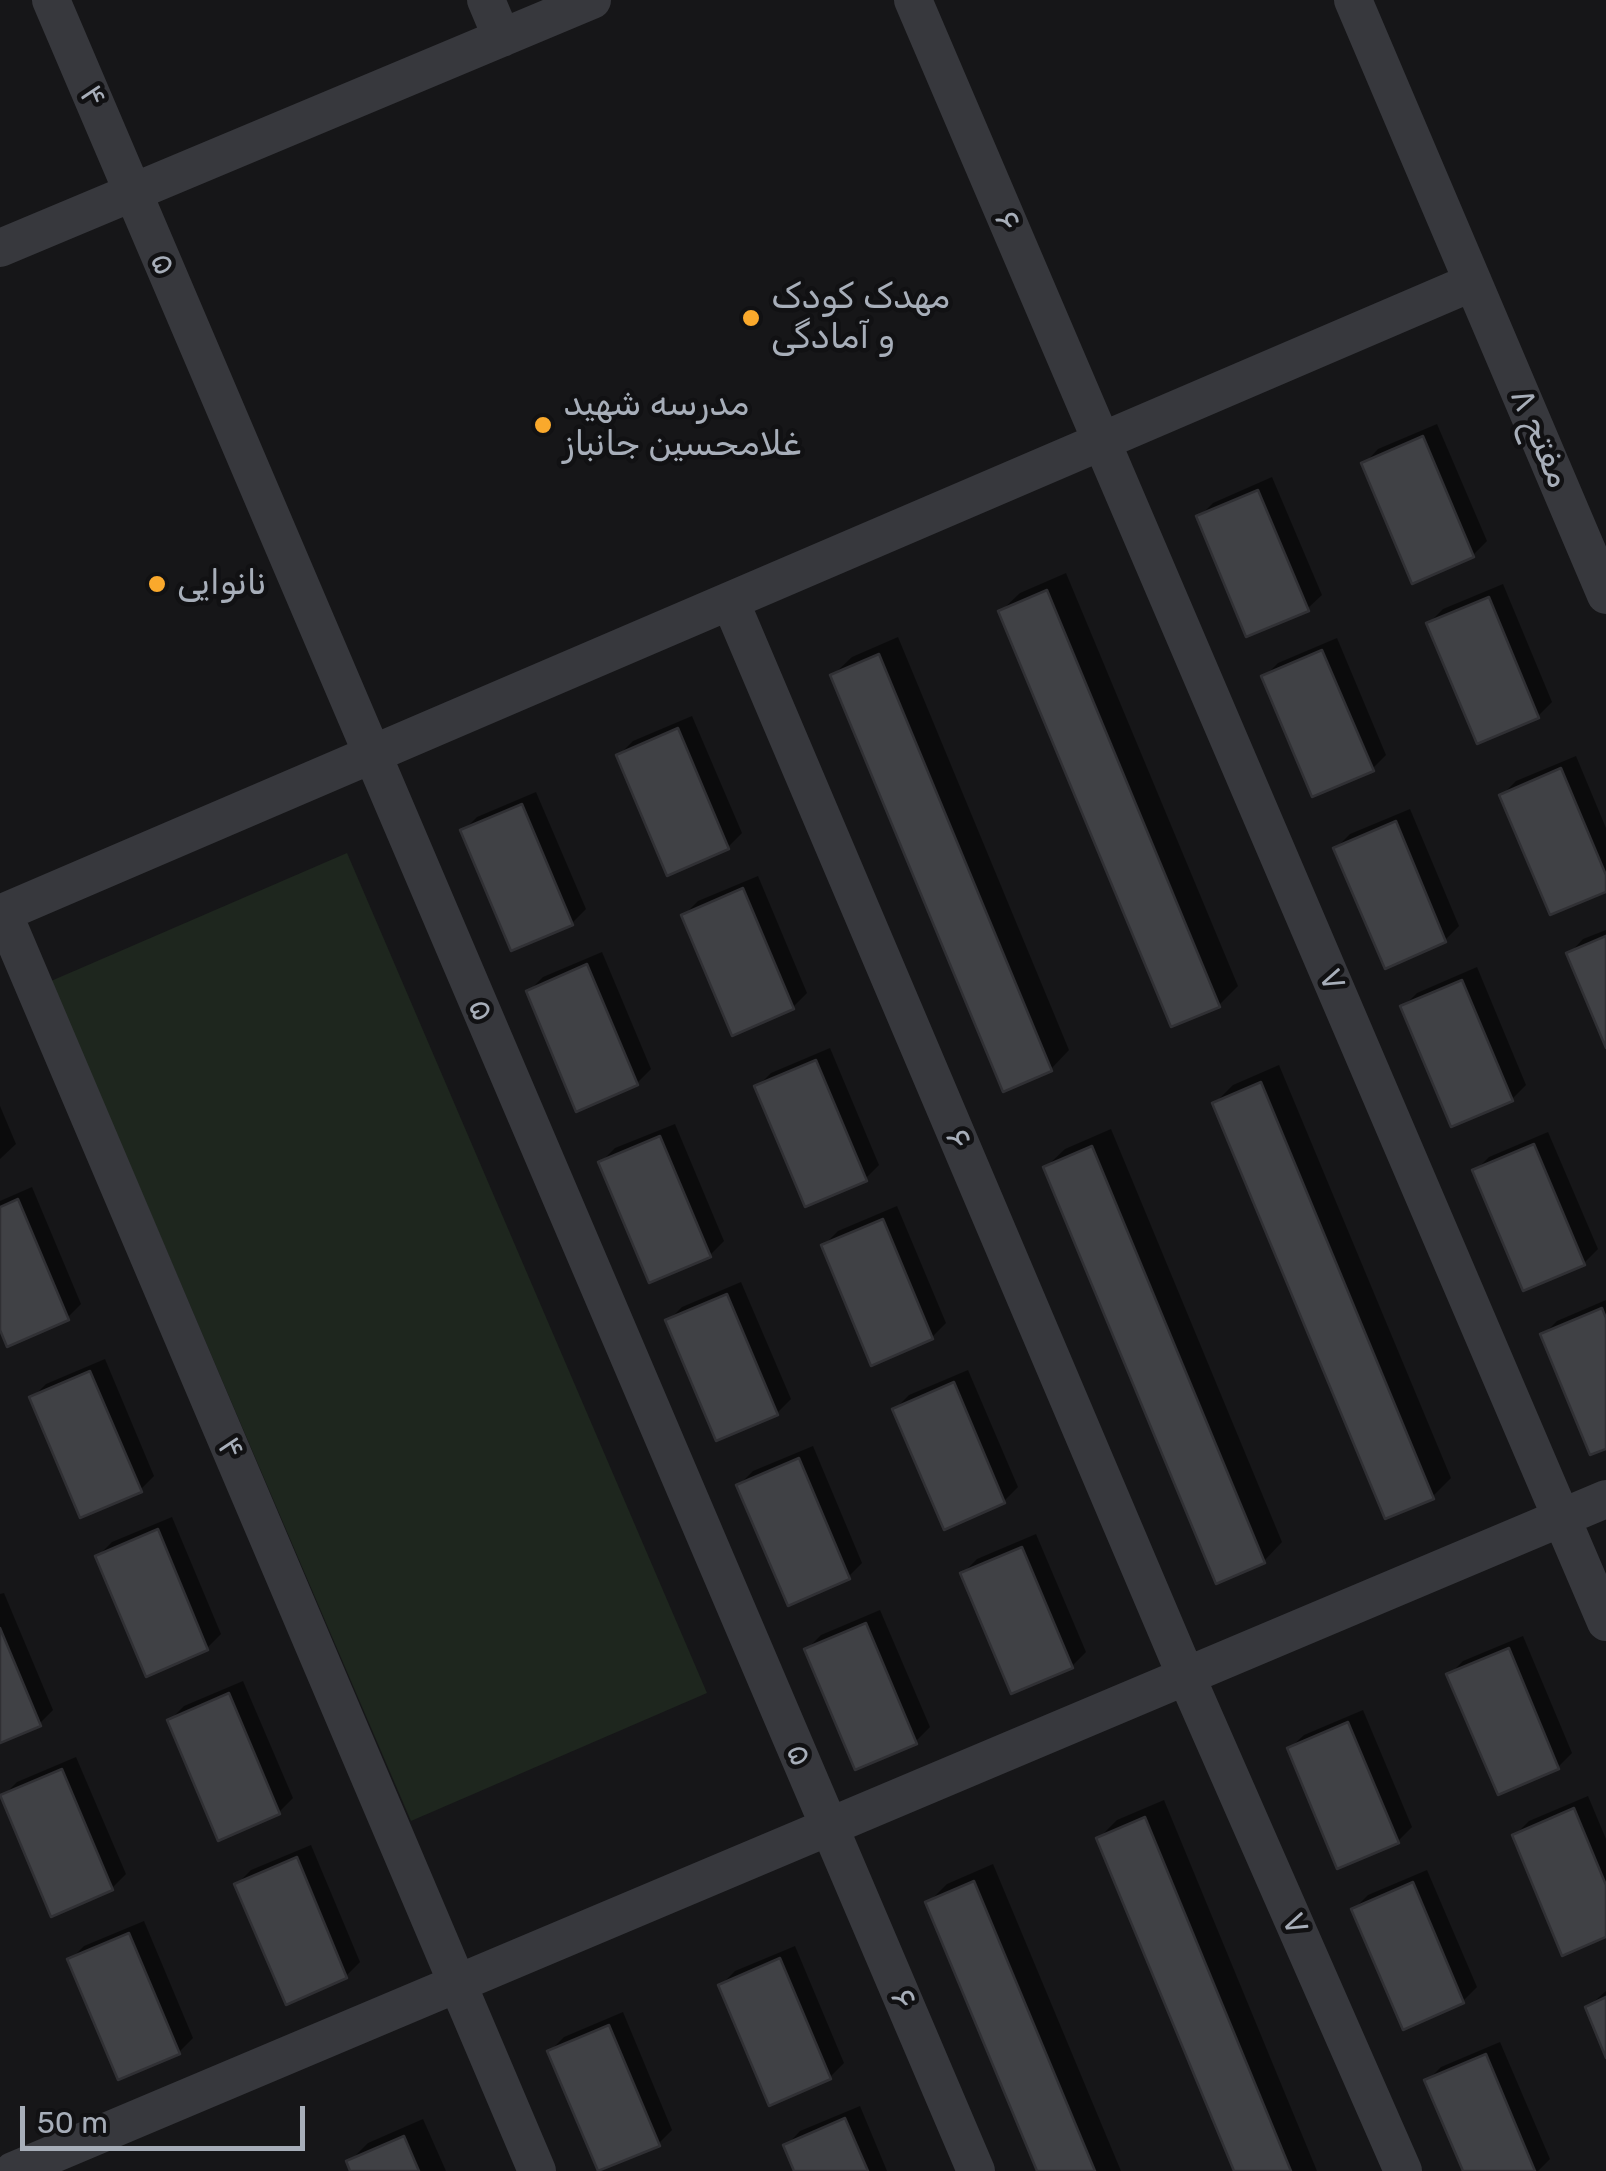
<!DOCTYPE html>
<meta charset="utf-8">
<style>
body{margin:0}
#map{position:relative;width:1606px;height:2171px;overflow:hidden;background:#161618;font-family:Rubik,sans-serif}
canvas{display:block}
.scale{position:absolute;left:20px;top:2106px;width:285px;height:45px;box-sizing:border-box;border:5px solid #a7aeb9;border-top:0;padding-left:12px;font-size:30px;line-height:35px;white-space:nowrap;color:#a7aeb9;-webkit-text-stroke:8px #111113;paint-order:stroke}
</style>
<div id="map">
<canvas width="1606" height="2171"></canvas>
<div class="scale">50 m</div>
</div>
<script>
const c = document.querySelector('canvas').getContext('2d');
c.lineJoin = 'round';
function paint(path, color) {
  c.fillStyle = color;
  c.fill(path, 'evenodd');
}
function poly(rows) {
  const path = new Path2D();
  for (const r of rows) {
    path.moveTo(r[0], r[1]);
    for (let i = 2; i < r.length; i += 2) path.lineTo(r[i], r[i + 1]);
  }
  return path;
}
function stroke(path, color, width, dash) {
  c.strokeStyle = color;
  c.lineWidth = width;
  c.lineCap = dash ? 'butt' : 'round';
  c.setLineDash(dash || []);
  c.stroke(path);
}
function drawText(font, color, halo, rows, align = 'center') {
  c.font = font + ' Rubik,"Noto Sans Arabic",sans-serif';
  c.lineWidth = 9;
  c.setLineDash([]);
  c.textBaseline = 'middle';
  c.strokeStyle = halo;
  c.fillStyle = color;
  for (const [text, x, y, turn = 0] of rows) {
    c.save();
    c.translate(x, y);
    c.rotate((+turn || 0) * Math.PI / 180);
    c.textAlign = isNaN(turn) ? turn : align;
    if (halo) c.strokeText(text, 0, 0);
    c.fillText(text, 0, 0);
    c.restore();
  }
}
paint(poly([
 [347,853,707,1693,411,1821,51,981]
]), '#1e261e');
paint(poly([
 [1437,424,1487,541,1473,555,1364,464,1378,449],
 [1272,477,1322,595,1307,609,1199,517,1213,503],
 [1066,573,1238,986,1219,1005,1001,611,1020,593],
 [1503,584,1552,702,1538,716,1429,623,1443,609],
 [898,637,1069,1050,1051,1069,833,675,852,657],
 [1337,638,1386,755,1372,769,1264,677,1278,663],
 [692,716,742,833,728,847,619,755,633,741],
 [1576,756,1606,828,1606,889,1502,795,1516,781],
 [536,792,586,909,572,923,463,831,477,817],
 [1410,809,1459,926,1445,940,1336,848,1350,834],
 [758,876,807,993,793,1007,684,915,698,901],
 [1606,930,1606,1042,1569,954,1583,939],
 [602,952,651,1069,637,1083,529,991,543,977],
 [1477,967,1526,1085,1512,1099,1403,1007,1417,993],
 [830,1048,879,1165,865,1179,757,1087,771,1073],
 [1279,1065,1451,1478,1432,1497,1215,1103,1233,1085],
 [0,1106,16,1144,0,1159],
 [675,1124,724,1241,710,1255,601,1162,615,1148],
 [1111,1129,1282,1542,1264,1561,1046,1167,1065,1149],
 [1548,1132,1598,1249,1584,1263,1475,1171,1489,1157],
 [32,1187,81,1304,67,1318,0,1324,0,1201],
 [897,1206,946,1323,932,1337,824,1245,838,1231],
 [741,1282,791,1399,777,1413,668,1321,682,1307],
 [1606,1300,1606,1446,1543,1335,1557,1321],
 [105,1359,154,1476,140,1490,32,1398,46,1384],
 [968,1370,1018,1487,1004,1501,895,1409,909,1395],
 [813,1446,862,1563,848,1577,739,1485,753,1471],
 [172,1517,221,1634,207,1648,98,1556,112,1542],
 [1036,1534,1086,1652,1072,1666,963,1573,977,1559],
 [4,1593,53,1710,39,1724,0,1741,0,1594],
 [880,1610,930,1727,916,1741,807,1649,821,1635],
 [1523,1636,1572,1753,1558,1767,1449,1675,1463,1661],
 [243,1681,293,1798,279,1812,170,1720,184,1706],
 [1363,1710,1412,1827,1398,1841,1289,1749,1304,1735],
 [76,1757,126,1874,112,1888,3,1796,17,1782],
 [1588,1796,1606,1839,1606,1935,1515,1835,1529,1821],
 [1164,1800,1317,2171,1237,2171,1099,1838,1117,1820],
 [311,1845,360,1962,346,1976,237,1884,251,1870],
 [993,1864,1121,2171,1040,2171,928,1903,947,1884],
 [1427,1870,1477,1987,1463,2001,1354,1909,1368,1895],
 [144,1921,193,2038,179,2052,70,1960,84,1946],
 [795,1946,844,2063,830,2077,721,1985,735,1971],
 [1606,1991,1606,2051,1588,2007],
 [623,2012,672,2130,658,2144,550,2051,564,2037],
 [1500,2042,1550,2159,1538,2171,1465,2171,1427,2081,1441,2067],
 [860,2106,887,2171,797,2171,786,2146,800,2131],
 [423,2119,446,2171,353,2171,349,2162,368,2143]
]), '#0007');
const building = poly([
 [1423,436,1474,557,1412,584,1361,463,1423,436],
 [1258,490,1309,611,1246,637,1196,516,1258,490],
 [1047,590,1220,1007,1171,1027,998,611,1047,590],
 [1489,597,1539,718,1477,744,1426,623,1489,597],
 [1322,650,1374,771,1312,797,1261,676,1322,650],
 [879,654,1052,1071,1003,1092,830,675,879,654],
 [678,728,729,849,667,876,616,755,678,728],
 [1561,768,1606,875,1606,892,1550,915,1499,795,1561,768],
 [522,804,573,925,511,951,460,830,522,804],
 [1396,821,1446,942,1385,969,1333,848,1396,821],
 [743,888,794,1009,732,1036,681,915,743,888],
 [1606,936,1606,1048,1566,953,1606,936],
 [587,964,638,1085,576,1112,526,991,587,964],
 [1462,980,1513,1101,1451,1127,1400,1006,1462,980],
 [816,1060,867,1181,805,1207,754,1086,816,1060],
 [1261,1082,1434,1499,1385,1519,1212,1103,1261,1082],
 [660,1136,711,1257,649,1283,598,1162,660,1136],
 [1534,1144,1585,1265,1523,1291,1472,1170,1534,1144],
 [1092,1146,1265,1563,1216,1584,1043,1167,1092,1146],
 [18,1199,69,1320,7,1347,0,1330,0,1207,18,1199],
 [883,1219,933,1339,871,1366,821,1245,883,1219],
 [727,1294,778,1415,716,1441,665,1320,727,1294],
 [1602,1308,1606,1318,1606,1449,1590,1455,1540,1334,1602,1308],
 [90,1371,142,1492,80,1518,29,1397,90,1371],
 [954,1382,1005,1503,944,1530,892,1409,954,1382],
 [799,1458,850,1579,788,1606,736,1485,799,1458],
 [158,1529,208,1650,146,1677,95,1556,158,1529],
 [1022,1547,1073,1668,1011,1694,960,1573,1022,1547],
 [866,1623,917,1744,855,1770,804,1649,866,1623],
 [0,1628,41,1726,0,1743,0,1628],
 [1509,1648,1559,1769,1498,1795,1446,1674,1509,1648],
 [229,1693,280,1814,218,1841,167,1720,229,1693],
 [1348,1722,1399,1843,1337,1869,1287,1748,1348,1722],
 [62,1769,113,1890,51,1917,0,1795,62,1769],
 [1574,1808,1606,1885,1606,1937,1562,1956,1512,1835,1574,1808],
 [1145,1817,1291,2171,1234,2171,1096,1838,1145,1817],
 [297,1857,347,1978,286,2005,234,1884,297,1857],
 [974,1881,1095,2171,1037,2171,925,1902,974,1881],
 [1413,1882,1464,2003,1403,2030,1351,1909,1413,1882],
 [129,1933,180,2054,118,2080,67,1959,129,1933],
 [780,1958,831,2079,769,2106,718,1985,780,1958],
 [1606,1997,1606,2058,1585,2007,1606,1997],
 [609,2025,660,2146,598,2171,547,2051,609,2025],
 [1486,2054,1535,2171,1463,2171,1424,2080,1486,2054],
 [845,2118,868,2171,794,2171,783,2145,845,2118],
 [404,2136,419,2171,350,2171,346,2161,404,2136]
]);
paint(building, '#404145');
stroke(building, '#303034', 2.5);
stroke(poly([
 [51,0,976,2171],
 [486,0,502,38],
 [913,0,1606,1622],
 [1353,0,1606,595],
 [0,248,592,0],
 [730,601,1186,1676,1403,2171],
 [3,913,537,2171],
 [0,914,1473,282],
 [13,2171,1606,1499]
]), '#37383d', 38);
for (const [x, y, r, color] of [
 [751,318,10,"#faa92c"],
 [543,425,10,"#faa92c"],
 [157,584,10,"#faa92c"]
]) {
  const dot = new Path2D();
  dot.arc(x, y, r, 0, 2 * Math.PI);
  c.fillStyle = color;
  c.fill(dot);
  stroke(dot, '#111113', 4);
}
drawText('35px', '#a7aeb9', '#111113', [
 ["۴",92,96,67],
 ["۶",1007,221,67],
 ["۵",163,264,67],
 ["۸ مفتح",1540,438,67],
 ["۷",1332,980,67],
 ["۵",481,1010,67],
 ["۶",958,1139,67],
 ["۴",230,1448,67],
 ["۵",799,1755,67],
 ["۷",1295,1924,66],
 ["۶",903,1999,67]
]);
drawText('35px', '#a7aeb9', '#111113', [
 ["مهدک کودک",771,298],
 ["و آمادگی",771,338],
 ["مدرسه شهید",563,405],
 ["غلامحسین جانباز",563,445],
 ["نانوایی",177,584]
], 'left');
</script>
